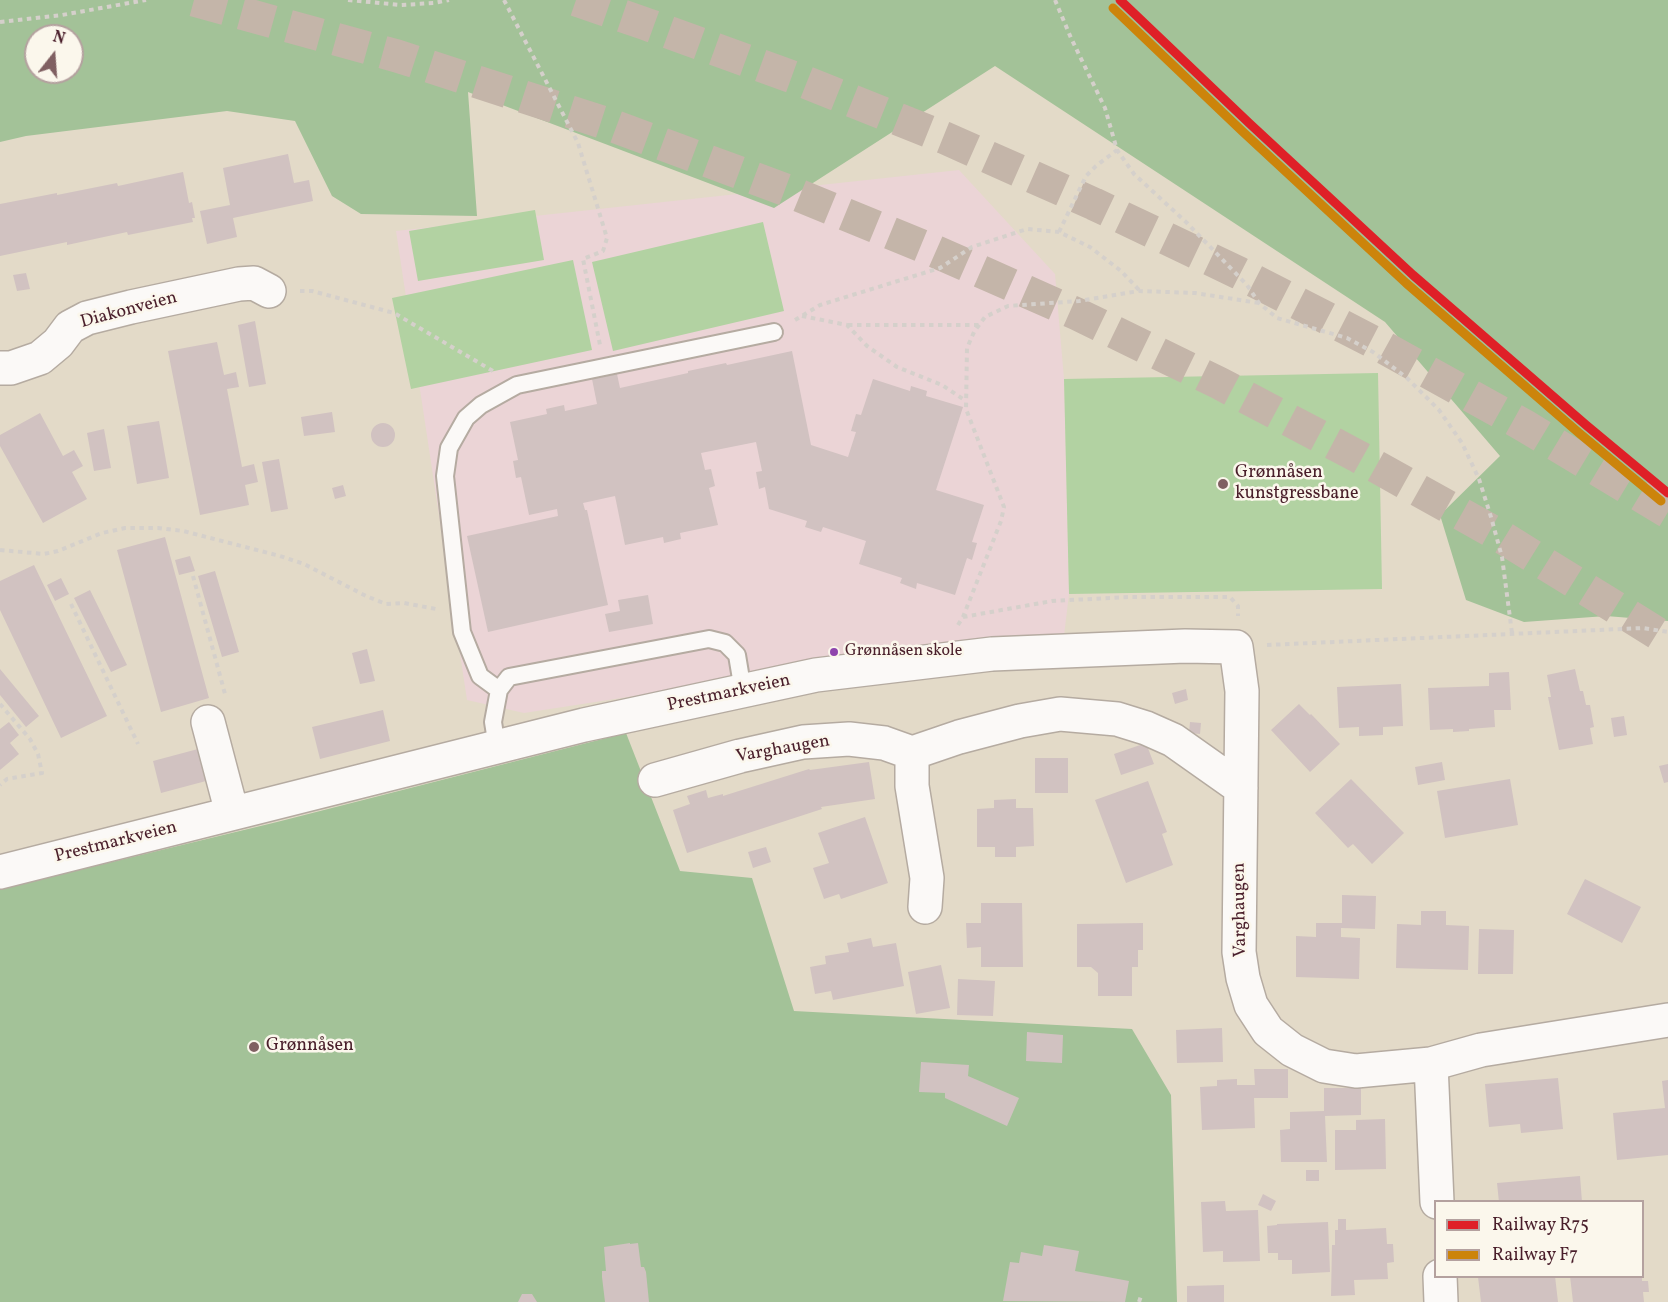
<!DOCTYPE html>
<meta charset="utf-8">
<style>
body{margin:0}
#map{position:relative;width:1668px;height:1302px;overflow:hidden;background:#e3dac8;font-family:Vollkorn,serif}
canvas{display:block}
.legend{position:absolute;left:1434px;top:1200px;width:210px;height:78px;box-sizing:border-box;background:#fbf7ec;border:2px solid #b4a19f;margin:0;padding:8px 10px;list-style:none;font-size:18px;color:#4a1f2b}
.legend li{display:flex;align-items:center;gap:12px;height:30px}
.legend b{width:30px;border:2px solid #b4a19f}
.north{position:absolute;left:24px;top:24px;width:60px;height:60px;box-sizing:border-box;background:#fbf7ec;border:2px solid #b4a19f;border-radius:50%;rotate:17deg;font-size:16px;font-weight:700;line-height:24px;text-align:center;color:#4a1f2b}
.north::after{content:'';display:block;margin:auto;width:21px;height:27px;background:#806062;clip-path:polygon(50% 0,100% 100%,50% 72%,0 100%)}
</style>
<div id="map">
<canvas width="1668" height="1302"></canvas>
<ul class="legend">
<li><b style="height:8px;background:#df2027"></b>Railway R75</li>
<li><b style="height:8px;background:#cc840b"></b>Railway F7</li>
</ul>
<div class="north">N</div>
</div>
<script>
const c = document.querySelector('canvas').getContext('2d');
c.lineJoin = 'round';
function paint(path, color) {
  c.fillStyle = color;
  c.fill(path, 'evenodd');
}
function poly(rows) {
  const path = new Path2D();
  for (const r of rows) {
    if (r.length === 3) {
      path.moveTo(r[0] + r[2], r[1]);
      path.arc(r[0], r[1], r[2], 0, 2 * Math.PI);
      continue;
    }
    path.moveTo(r[0], r[1]);
    for (let i = 2; i < r.length; i += 2) path.lineTo(r[i], r[i + 1]);
  }
  return path;
}
function stroke(path, color, width, dash) {
  c.strokeStyle = color;
  c.lineWidth = width;
  c.lineCap = dash ? 'butt' : 'round';
  c.setLineDash(dash || []);
  c.stroke(path);
}
function drawText(font, color, halo, rows, align = 'center') {
  c.font = font + ' Vollkorn,serif';
  c.lineWidth = 5;
  c.setLineDash([]);
  c.textBaseline = 'middle';
  c.strokeStyle = halo;
  c.fillStyle = color;
  for (const [text, x, y, turn = 0] of rows) {
    c.save();
    c.translate(x, y);
    c.rotate((+turn || 0) * Math.PI / 180);
    c.textAlign = isNaN(turn) ? turn : align;
    if (halo) c.strokeText(text, 0, 0);
    c.fillText(text, 0, 0);
    c.restore();
  }
}
paint(poly([
 [959,170,1055,274,1064,379,1069,594,1063,644,809,669,524,713,467,700,396,231]
]), '#ebd4d6');
paint(poly([
 [535,210,544,260,418,281,409,231],
 [763,222,784,311,613,351,592,262],
 [573,260,592,350,411,389,392,298],
 [1378,373,1382,589,1069,594,1064,379]
]), '#b2d2a2');
paint(poly([
 [0,0,1668,0,1668,621,1606,616,1524,622,1466,600,1440,515,1500,456,1385,322,995,66,774,208,468,92,477,216,361,214,332,196,295,121,227,111,26,136,0,142],
 [36,36,72,36,72,72,36,72],
 [626,733,680,871,752,878,794,1011,1132,1029,1171,1095,1177,1302,0,1302,0,889,277,822]
]), '#a3c298');
paint(poly([
 [288,154,294,183,309,180,313,201,233,218,237,237,207,244,200,211,230,205,223,168],
 [183,172,189,203,192,202,195,218,192,218,193,222,128,235,127,232,67,245,67,242,0,256,0,204,57,193,57,195,117,183,118,186],
 [26,273,30,289,17,291,13,275],
 [255,321,266,384,249,387,238,325],
 [217,342,224,375,236,372,239,387,227,389,242,467,254,464,258,482,245,485,249,505,200,515,168,351],
 [792,351,811,445,848,457,856,432,851,431,856,414,861,415,873,379,910,391,911,386,927,391,926,396,963,407,936,490,984,505,972,542,977,543,972,560,967,558,955,595,917,583,916,589,900,583,902,578,859,564,866,541,823,527,821,532,805,527,807,521,769,509,765,487,759,489,756,472,762,471,756,442,701,453,705,470,711,469,715,486,709,488,718,525,680,533,681,539,664,543,663,537,625,545,615,496,583,503,585,510,587,510,608,605,488,632,467,536,558,516,557,509,529,515,521,477,516,478,513,461,518,460,510,422,547,414,546,409,564,405,565,411,597,404,592,379,617,374,620,388,688,373,688,371,726,363,727,365],
 [332,412,335,432,304,436,301,417],
 [40,413,63,456,74,450,83,466,72,472,87,499,43,523,0,446,0,435],
 [159,421,169,478,137,484,127,426],
 [383,435,12],
 [104,429,111,468,94,471,87,433],
 [279,459,288,509,271,512,262,462],
 [343,485,346,496,335,499,332,488],
 [165,537,209,698,161,712,117,550],
 [190,556,195,571,179,575,175,560],
 [34,565,107,716,61,738,0,610,0,581],
 [215,571,239,652,222,657,198,576],
 [61,578,69,594,55,601,47,585],
 [90,590,127,665,111,672,74,598],
 [648,595,653,624,609,632,605,614,620,611,618,600],
 [367,649,375,681,360,684,352,653],
 [0,669,39,716,26,727,0,695],
 [1575,669,1580,691,1583,691,1586,705,1590,705,1594,727,1590,728,1593,744,1559,750,1548,697,1551,697,1547,675],
 [1509,672,1511,710,1494,710,1495,727,1469,729,1469,731,1453,732,1453,729,1430,730,1428,688,1489,686,1489,673],
 [1401,684,1403,726,1383,727,1383,735,1359,736,1359,727,1339,728,1337,687],
 [1186,689,1188,700,1175,704,1172,693],
 [1299,704,1310,715,1311,714,1340,744,1310,772,1271,730],
 [383,710,390,741,320,759,312,727],
 [1624,716,1627,735,1614,737,1611,718],
 [9,722,19,735,10,743,19,754,0,770,0,729],
 [1190,722,1201,723,1200,734,1189,733],
 [1146,743,1154,764,1121,775,1114,754],
 [198,749,206,781,161,793,153,761],
 [1035,758,1068,758,1068,793,1035,793],
 [869,762,875,799,821,807,822,809,687,853,673,810,690,804,687,796,706,790,708,798,723,794,723,796,809,769,810,770],
 [1442,762,1445,780,1418,785,1415,767],
 [1668,764,1668,782,1664,783,1659,766],
 [1351,779,1404,833,1372,864,1353,844,1348,848,1315,813],
 [1510,779,1518,825,1445,838,1437,791],
 [1148,781,1167,832,1162,834,1173,865,1126,883,1095,800],
 [1016,799,1016,808,1033,808,1034,846,1016,847,1016,857,995,857,995,847,977,847,977,809,994,808,994,800],
 [865,817,888,883,841,899,839,894,824,899,813,868,829,863,818,833],
 [766,847,771,862,753,868,748,852],
 [1585,879,1641,907,1622,943,1567,914],
 [1342,895,1376,896,1375,929,1341,928,1341,937,1360,938,1359,979,1296,977,1296,936,1316,937,1316,923,1342,923],
 [981,903,1022,903,1023,967,981,967,981,947,967,948,966,923,981,923],
 [1421,911,1446,911,1446,925,1469,926,1468,970,1396,968,1397,924,1421,925],
 [1143,923,1143,950,1138,950,1138,967,1132,967,1132,996,1098,996,1098,973,1091,967,1077,967,1077,924],
 [1479,929,1514,930,1513,974,1478,974],
 [871,938,873,947,896,943,904,986,833,1000,831,991,815,994,810,967,826,964,825,956,849,952,847,943],
 [941,965,950,1008,916,1014,908,972],
 [958,979,995,981,993,1016,957,1015],
 [1222,1028,1223,1062,1177,1063,1176,1030],
 [1027,1032,1063,1035,1062,1063,1026,1061],
 [921,1062,969,1065,968,1076,1019,1098,1007,1126,945,1098,945,1093,919,1092],
 [1254,1069,1288,1069,1288,1098,1254,1098,1255,1128,1202,1130,1200,1087,1217,1086,1217,1080,1237,1079,1237,1085,1255,1085],
 [1558,1078,1563,1129,1521,1133,1520,1124,1489,1127,1485,1084],
 [1668,1080,1668,1155,1617,1160,1613,1113,1665,1108,1662,1081],
 [1324,1088,1361,1088,1361,1115,1325,1116,1327,1162,1281,1162,1280,1130,1290,1129,1290,1112,1324,1111],
 [1385,1119,1386,1169,1335,1170,1335,1130,1356,1130,1356,1120],
 [1306,1170,1319,1170,1319,1181,1306,1181],
 [1580,1176,1582,1202,1499,1202,1497,1183],
 [1263,1194,1276,1201,1271,1211,1258,1205],
 [1225,1201,1226,1211,1258,1210,1260,1261,1223,1262,1223,1251,1203,1252,1201,1202],
 [1338,1219,1346,1219,1346,1230,1386,1228,1387,1244,1393,1244,1394,1262,1387,1263,1388,1279,1354,1280,1355,1295,1331,1296,1332,1245,1335,1245,1335,1230,1338,1230],
 [1328,1222,1330,1272,1292,1274,1292,1260,1278,1260,1278,1253,1268,1253,1267,1226,1277,1225,1277,1224],
 [630,1243,630,1244,638,1243,641,1267,644,1267,646,1272,649,1302,605,1302,602,1277,602,1271,606,1271,604,1247],
 [1044,1245,1079,1251,1075,1271,1129,1281,1125,1302,1003,1301,1010,1262,1019,1263,1021,1252,1042,1256],
 [1555,1276,1558,1302,1481,1302,1478,1277],
 [1570,1276,1642,1276,1642,1281,1648,1281,1649,1292,1643,1292,1644,1302,1573,1302],
 [1224,1285,1224,1302,1187,1302,1187,1286],
 [522,1294,532,1294,537,1302,518,1302]
]), '#d1c2c1');
stroke(poly([
 [194,0,397,56,608,124,786,190,932,250,1077,314,1219,383,1359,457,1497,534,1668,640],
 [576,0,643,23,795,78,945,138,1094,204,1239,273,1383,347,1525,426,1668,512]
]), '#c4b5a9', 33, [33, 16]);
const lane = poly([
 [499,690,480,676,462,632,445,476,449,448,466,418,481,405,517,385,774,332],
 [497,747,493,722,499,690,509,677,709,639,725,643,737,655,743,691]
]);
const street = poly([
 [0,368,11,368,40,358,58,343,70,327,87,318,131,307,239,284,254,283,269,291],
 [208,722,232,813],
 [912,753,912,786,927,878,925,907],
 [655,780,740,756,803,742,849,739,884,743,912,753,959,737,1020,721,1060,714,1117,719,1146,728,1173,740,1241,788],
 [0,872,584,725,816,675,992,654,1185,646,1236,647,1242,691,1239,952,1243,978,1251,1005,1268,1031,1292,1050,1324,1066,1356,1071,1431,1064,1481,1050,1668,1020],
 [1431,1064,1437,1202],
 [1440,1276,1441,1302]
]);
stroke(lane, '#b5aba1', 20);
stroke(street, '#b5aba1', 36);
stroke(poly([
 [348,0,401,5,434,3,449,0],
 [504,0,578,143,607,238,603,251,583,259,600,345],
 [1055,0,1071,38,1105,108,1117,150,1134,174,1187,223,1247,285,1259,303,1277,318,1347,338,1373,352,1407,378,1439,410,1462,443,1479,479,1491,517,1502,557,1512,633],
 [0,22,62,15,146,0],
 [1059,232,1086,176,1096,166,1117,150],
 [300,291,312,291,394,313,493,371],
 [802,316,847,325,867,346,897,367,942,385,966,401],
 [795,320,820,305,940,268,972,247,1027,229,1059,232,1090,247,1121,271,1139,290],
 [848,325,979,325],
 [0,550,44,554,58,551,102,533,125,528,158,528,183,531,280,556,304,564,366,596,386,604,404,603,436,609],
 [193,576,225,694],
 [71,604,138,744],
 [963,617,1052,601,1129,597,1230,597,1238,606,1238,616],
 [958,625,963,617,1001,521,1004,507,966,409,967,348,974,332,985,317,1008,306,1079,301,1139,291,1195,293,1259,303],
 [1267,645,1643,628,1668,632],
 [0,704,30,739,38,754,42,773,7,779,0,785],
 [1139,1302,1141,1296]
]), '#d5d0cb', 4, [4.5, 4.5]);
stroke(lane, '#fbf9f7', 16);
stroke(street, '#fbf9f7', 33);
stroke(poly([
 [1120,0,1249,123,1413,275,1586,425,1668,493]
]), '#df2027', 9);
stroke(poly([
 [1113,8,1242,131,1406,283,1579,433,1661,501]
]), '#cc840b', 9);
for (const [x, y, r, color] of [
 [1223,484,6,"#806062"],
 [834,652,5,"#8e44ad"],
 [254,1047,6,"#806062"]
]) {
  const dot = new Path2D();
  dot.arc(x, y, r, 0, 2 * Math.PI);
  c.fillStyle = color;
  c.fill(dot);
  stroke(dot, '#fbf7ec', 2);
}
drawText('16px', '#4a1f2b', '#fbf7ec', [
 ["Grønnåsen skole",845,652]
], 'left');
drawText('18px', '#4a1f2b', '#fbf7ec', [
 ["Diakonveien",129,311,-15],
 ["Prestmarkveien",729,694,-12],
 ["Varghaugen",783,750,-10],
 ["Prestmarkveien",116,843,-14],
 ["Varghaugen",1241,910,-91]
]);
drawText('18px', '#4a1f2b', '#fbf7ec', [
 ["Grønnåsen",1235,474],
 ["kunstgressbane",1235,495],
 ["Grønnåsen",266,1047]
], 'left');
</script>
